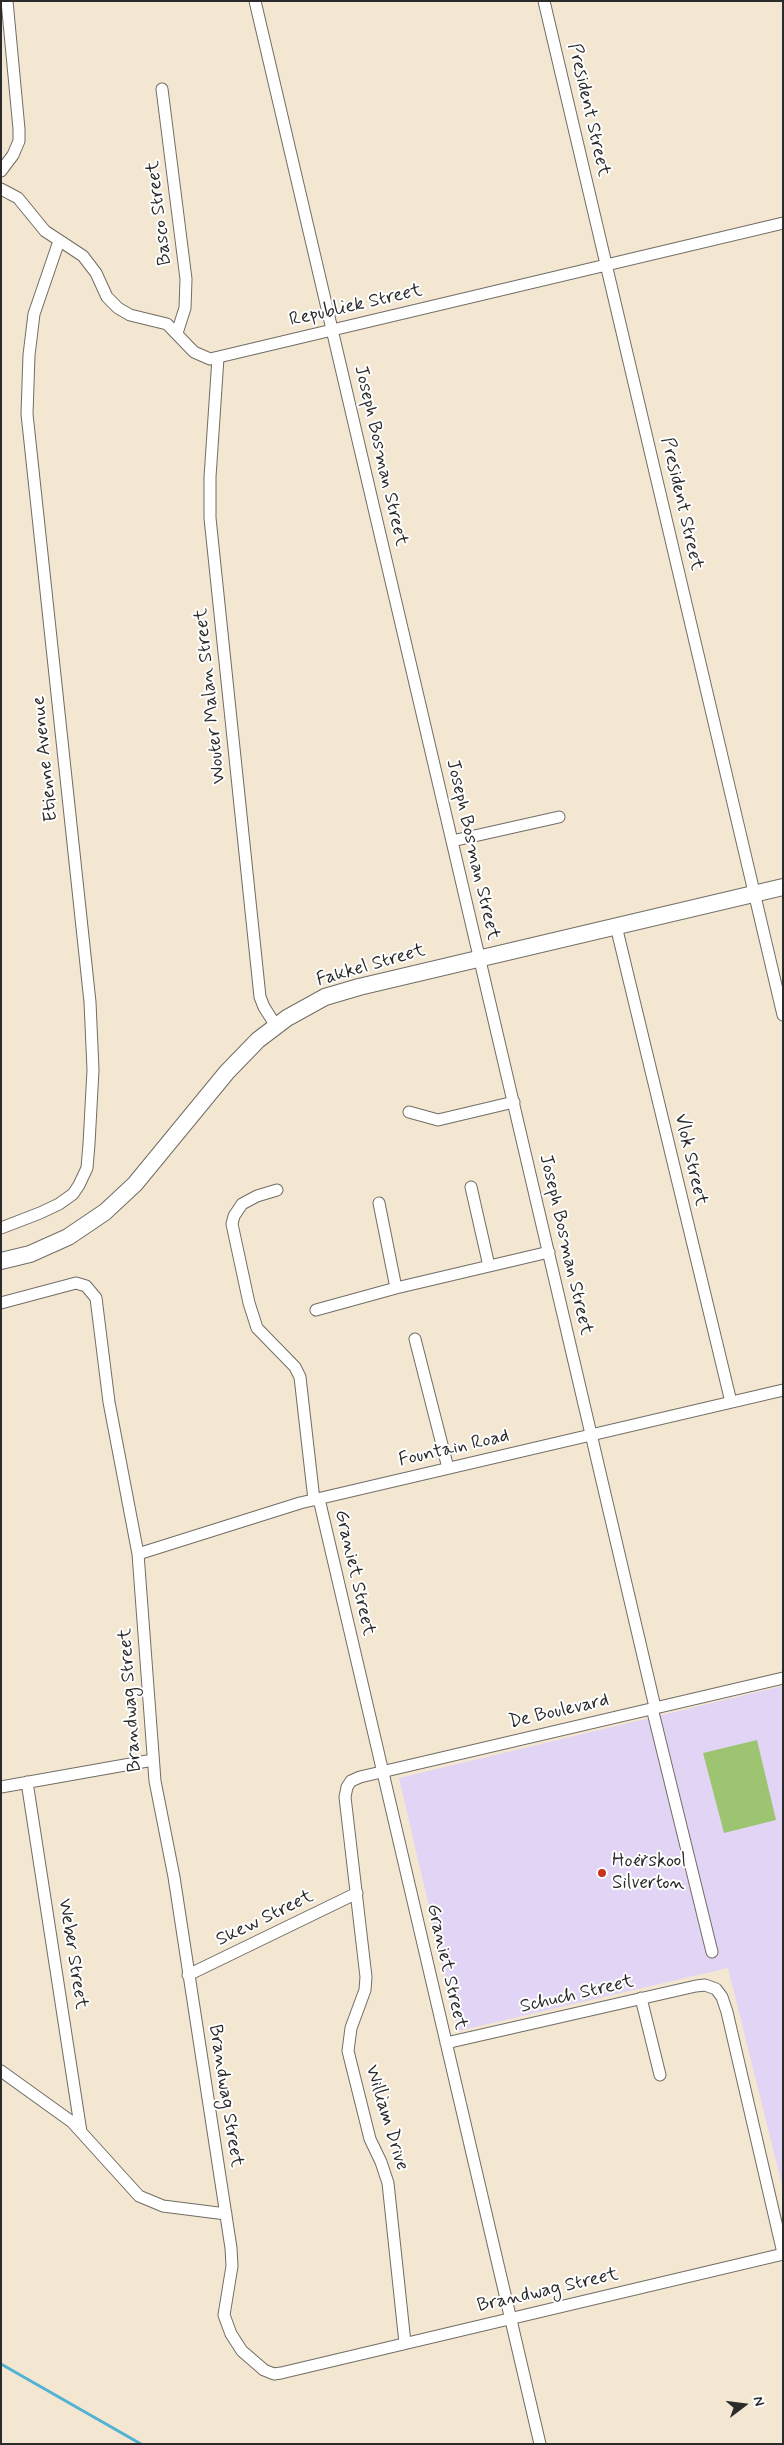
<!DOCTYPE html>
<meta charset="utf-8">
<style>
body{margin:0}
#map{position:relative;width:784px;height:2445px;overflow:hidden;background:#f4e7d1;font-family:Mynerve,sans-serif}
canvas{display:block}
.frame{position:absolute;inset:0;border:2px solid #2b2b2b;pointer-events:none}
.north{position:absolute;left:719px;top:2380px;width:50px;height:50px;-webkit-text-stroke:4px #fff;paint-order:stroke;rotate:75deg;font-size:14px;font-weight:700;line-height:20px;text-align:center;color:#2b2b2b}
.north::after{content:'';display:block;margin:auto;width:18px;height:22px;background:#2b2b2b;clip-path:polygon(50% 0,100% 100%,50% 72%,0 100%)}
</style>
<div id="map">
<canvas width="784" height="2445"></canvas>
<div class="frame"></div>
<div class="north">N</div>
</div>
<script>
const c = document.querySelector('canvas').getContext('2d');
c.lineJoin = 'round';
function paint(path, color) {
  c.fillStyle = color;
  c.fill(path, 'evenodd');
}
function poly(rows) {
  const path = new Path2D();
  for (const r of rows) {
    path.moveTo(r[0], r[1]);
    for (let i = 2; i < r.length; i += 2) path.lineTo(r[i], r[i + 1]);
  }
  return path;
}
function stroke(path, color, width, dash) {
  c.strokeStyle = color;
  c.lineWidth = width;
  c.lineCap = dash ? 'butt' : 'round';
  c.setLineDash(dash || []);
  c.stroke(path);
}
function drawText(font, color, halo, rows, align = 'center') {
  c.font = font + ' Mynerve,sans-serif';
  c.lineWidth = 4;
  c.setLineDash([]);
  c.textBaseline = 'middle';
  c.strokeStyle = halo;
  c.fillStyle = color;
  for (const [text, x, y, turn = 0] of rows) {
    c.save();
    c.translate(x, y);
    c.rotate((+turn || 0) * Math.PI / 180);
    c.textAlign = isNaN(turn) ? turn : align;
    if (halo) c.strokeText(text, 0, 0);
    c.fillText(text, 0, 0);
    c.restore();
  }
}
paint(poly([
 [783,1686,783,2189,728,1968,458,2031,399,1778]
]), '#e1d4f4');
paint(poly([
 [757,1740,776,1820,724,1833,703,1753]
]), '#9dc571');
stroke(poly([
 [1,2364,141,2444]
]), '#53b2d2', 3);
const street = poly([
 [255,1,655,1707],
 [544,1,783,1015],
 [162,89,186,279,185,308,177,333],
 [1,171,13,155,19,141,19,129,7,1],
 [1,189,18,198,45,231,83,256,96,273,107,297,118,308,130,315,167,324,194,352,210,359,783,223],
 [218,358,210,477,210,518,260,997,264,1007,276,1026],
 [452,841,559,817],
 [616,926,731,1402],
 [409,1112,438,1120,514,1102],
 [471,1187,489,1266],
 [277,1190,257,1196,242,1204,234,1216,232,1224,249,1303,257,1328,295,1367,300,1377,314,1500],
 [379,1203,396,1288],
 [1,1228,40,1213,59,1204,73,1194,79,1185,87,1168,89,1144,93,1070,90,1002,27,414,29,355,34,314,59,241],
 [1,1303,76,1283,86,1286,96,1298,109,1402,138,1554,155,1781,174,1877,231,2248,232,2266,224,2315,231,2334,242,2351,264,2370,274,2374,281,2373,783,2254],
 [316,1310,396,1288,549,1252],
 [415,1339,448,1468],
 [319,1499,540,2444],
 [138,1554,300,1503,783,1390],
 [652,1708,712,1952],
 [27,1782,81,2132],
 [1,1787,153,1760],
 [188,1975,357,1893],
 [641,1998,660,2075],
 [446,2043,696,1986,705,1985,716,1989,722,1997,727,2012,783,2253],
 [1,2071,72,2122,139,2196,163,2206,226,2214],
 [405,2343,388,2183,381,2162,370,2139,348,2051,351,2028,365,1990,366,1977,345,1797,347,1787,351,1781,360,1777,783,1678]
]);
const secondary = poly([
 [1,1261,30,1254,68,1237,105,1212,135,1184,227,1072,258,1040,287,1018,325,997,359,987,783,887]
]);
stroke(street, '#716d65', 13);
stroke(secondary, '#716d65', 18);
stroke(street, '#fff', 11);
stroke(secondary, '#fff', 16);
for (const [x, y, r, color] of [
 [602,1873,5,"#c8321e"]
]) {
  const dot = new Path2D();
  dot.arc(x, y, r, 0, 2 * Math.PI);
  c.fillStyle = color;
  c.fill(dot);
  stroke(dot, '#fff', 2);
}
drawText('19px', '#2b2b2b', '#fff', [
 ["President Street",588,110,77],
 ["Basco Street",160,213,-97],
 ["Republiek Street",356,306,-13],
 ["Joseph Bosman Street",380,456,77],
 ["President Street",681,504,77],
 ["Wouter Malan Street",211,696,-96],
 ["Etienne Avenue",46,759,-96],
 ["Joseph Bosman Street",472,850,77],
 ["Fakkel Street",371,966,-16],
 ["Vlok Street",690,1160,77],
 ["Joseph Bosman Street",565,1245,77],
 ["Fountain Road",454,1449,-13],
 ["Graniet Street",354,1573,77],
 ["Brandwag Street",131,1700,-94],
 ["De Boulevard",559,1712,-13],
 ["Skew Street",265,1919,-26],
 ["Weber Street",72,1954,81],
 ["Graniet Street",446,1967,77],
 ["Schuch Street",577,1995,-13],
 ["Brandwag Street",225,2096,81],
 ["William Drive",386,2118,73],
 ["Brandwag Street",548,2291,-13]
]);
drawText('19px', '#2b2b2b', '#fff', [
 ["Hoërskool",612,1862],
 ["Silverton",612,1884]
], 'left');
</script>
